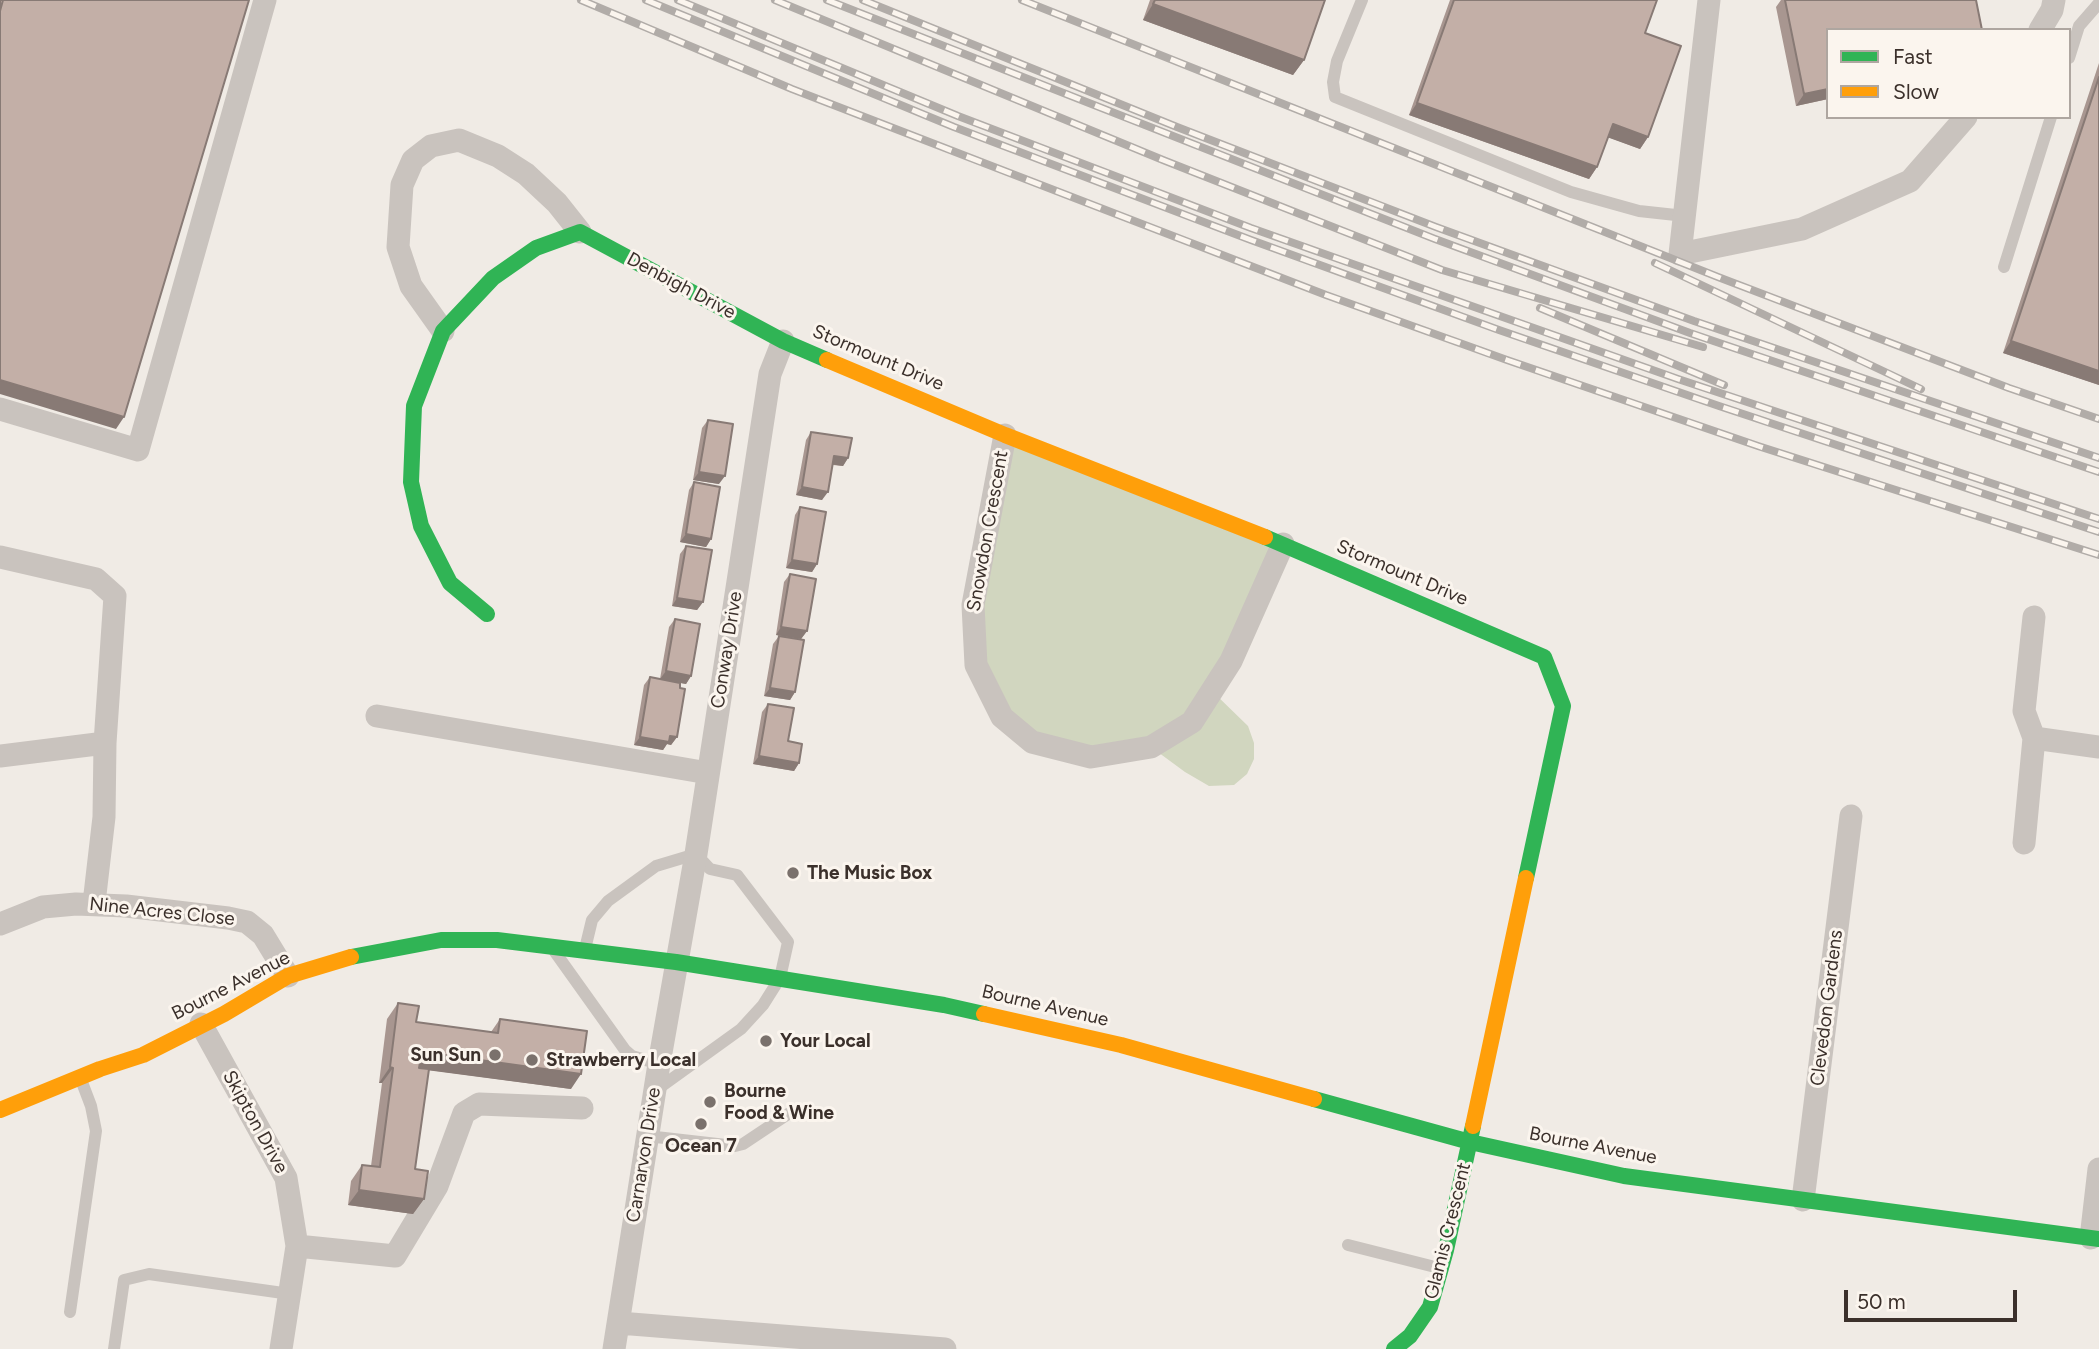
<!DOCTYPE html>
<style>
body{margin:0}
#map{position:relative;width:2099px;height:1349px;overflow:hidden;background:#f0ebe5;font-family:Figtree,sans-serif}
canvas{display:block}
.legend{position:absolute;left:1826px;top:28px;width:245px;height:91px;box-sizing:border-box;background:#fbf5ee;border:2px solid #aea6a0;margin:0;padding:9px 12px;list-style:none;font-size:21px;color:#3b302b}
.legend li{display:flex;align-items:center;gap:14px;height:35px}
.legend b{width:35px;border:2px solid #aea6a0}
.scale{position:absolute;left:1844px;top:1290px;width:173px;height:32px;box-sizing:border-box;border:4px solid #3b302b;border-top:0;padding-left:9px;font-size:21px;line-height:24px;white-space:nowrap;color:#3b302b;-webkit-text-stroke:5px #fbf5ee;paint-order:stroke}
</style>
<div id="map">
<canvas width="2099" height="1349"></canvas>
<ul class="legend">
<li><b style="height:9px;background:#30b455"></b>Fast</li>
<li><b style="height:9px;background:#ff9f0a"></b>Slow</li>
</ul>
<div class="scale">50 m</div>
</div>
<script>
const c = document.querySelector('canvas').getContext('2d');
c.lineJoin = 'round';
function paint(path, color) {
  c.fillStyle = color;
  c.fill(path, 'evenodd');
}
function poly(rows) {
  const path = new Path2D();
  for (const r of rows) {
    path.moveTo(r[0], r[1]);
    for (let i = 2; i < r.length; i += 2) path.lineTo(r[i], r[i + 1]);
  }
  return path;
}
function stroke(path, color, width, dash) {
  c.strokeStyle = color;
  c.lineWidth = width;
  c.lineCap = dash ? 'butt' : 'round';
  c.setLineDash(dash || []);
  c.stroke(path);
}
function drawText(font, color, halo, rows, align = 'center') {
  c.font = font + ' Figtree,sans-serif';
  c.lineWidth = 6;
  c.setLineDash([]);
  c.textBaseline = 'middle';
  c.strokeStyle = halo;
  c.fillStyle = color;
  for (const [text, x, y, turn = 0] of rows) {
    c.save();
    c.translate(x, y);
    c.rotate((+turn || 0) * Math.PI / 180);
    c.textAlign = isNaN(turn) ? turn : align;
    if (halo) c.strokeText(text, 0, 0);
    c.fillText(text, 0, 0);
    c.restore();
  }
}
paint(poly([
 [1005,435,1283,544,1212,691,1248,726,1254,743,1254,759,1247,774,1234,785,1209,786,1185,772,1151,747,1091,757,1032,742,976,665]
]), '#d1d6bf');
stroke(poly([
 [1362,0,1337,61,1333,82,1335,97,1571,192,1639,211,1685,216],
 [2069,58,2079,26,2099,3],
 [2004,267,2051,117],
 [585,949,592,920,608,901,656,866,696,854,710,869,737,875,788,942,780,978,763,1005,741,1029,655,1091],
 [555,952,625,1050,632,1056,659,1064],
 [647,1136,735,1146,743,1144,788,1114],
 [1348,1245,1439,1268],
 [70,1312,96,1131,91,1106,80,1077],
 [114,1349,124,1280,149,1274,290,1294]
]), '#c9c3be', 12);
stroke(poly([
 [1709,0,1680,254,1802,229,1910,181,1966,117],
 [2040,30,2052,10,2054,0],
 [443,331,411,286,398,247,402,185,413,160,431,146,459,140,498,156,526,174,557,203,580,232],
 [0,409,138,450,265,0],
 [1005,435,973,605,976,665,1002,717,1032,742,1091,757,1151,747,1192,722,1231,661,1283,544],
 [0,557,96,579,115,596,105,743,104,817,94,903],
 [377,716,708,773],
 [2034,738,2099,747],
 [0,756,105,743],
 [2024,843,2034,738,2024,711,2034,617],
 [0,924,43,907,76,904,126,906,228,918,247,922,263,935,288,976],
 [201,1024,286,1178,297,1246,281,1349],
 [1803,1200,1851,816],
 [2091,1238,2099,1169],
 [297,1246,395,1256,437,1186,464,1113,479,1104,582,1108],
 [619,1323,945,1349],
 [614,1349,659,1064,696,854,770,374,783,341]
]), '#c9c3be', 23);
stroke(poly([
 [1265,537,1544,657,1563,706,1526,878],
 [487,614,450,583,421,526,411,482,414,406,443,331,493,278,536,248,580,232,783,341,827,360],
 [351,957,441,940,497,940,676,962,944,1005,984,1014],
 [1314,1099,1470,1142,1624,1176,2099,1239],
 [1394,1349,1410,1336,1430,1307,1446,1250,1473,1126]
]), '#30b455', 16);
stroke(poly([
 [827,360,1005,435,1265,537],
 [984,1014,1121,1045,1314,1099],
 [0,1110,100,1069,143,1055,224,1014,288,976,351,957],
 [1473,1126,1526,878]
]), '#ff9f0a', 16);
const rail = poly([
 [581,0,792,89,1326,295,1507,360,1758,446,2099,555],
 [646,0,954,127,1251,240,1499,330,1719,406,2099,532],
 [678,0,958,116,1251,228,1678,379,2099,519],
 [775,0,1163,160,1442,270,1703,347],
 [827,0,1435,239,1690,333,2099,472],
 [863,0,1177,127,1436,227,1694,321,2099,458],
 [1022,0,1718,277,2009,388,2099,419],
 [1655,263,1921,389],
 [1540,308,1724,385]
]);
stroke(rail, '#b1aca8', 8);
stroke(rail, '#fbf5ee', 5, [16]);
paint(poly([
 [1150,0,1325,0,1304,60,1293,75,1143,20],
 [1450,0,1657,0,1645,33,1648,137,1640,149,1608,137,1597,167,1589,179,1409,115],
 [1781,0,1976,0,1828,99,1796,106,1776,7],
 [2099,63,2099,385,2003,353],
 [708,420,719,484,693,480,702,428],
 [811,432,848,458,843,466,833,465,822,500,796,495,806,440],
 [694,482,711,539,706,547,680,542,689,490],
 [800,507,817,564,812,572,786,568,795,515],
 [686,546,703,602,697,610,672,606,680,554],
 [790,574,807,631,801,639,776,635,784,582],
 [675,619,691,676,686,684,665,680,677,737,671,745,667,744,663,750,634,745,644,685,650,677,660,679,669,627],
 [779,636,795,692,790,700,764,696,773,644],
 [768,704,799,763,794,771,753,764,762,712],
 [398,1003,416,1022,491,1032,500,1019,571,1089,429,1070,415,1169,424,1199,413,1214,348,1205,351,1181,362,1165,371,1166,382,1083,379,1083,387,1019]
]), '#a89690');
paint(poly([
 [1153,4,1304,60,1293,75,1143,20],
 [1828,89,1828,99,1796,106,1804,94],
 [1417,103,1597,167,1589,179,1409,115],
 [1613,124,1648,137,1640,149,1604,136],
 [2011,341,2099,371,2099,385,2003,353],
 [0,380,124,417,116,429,0,394],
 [834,456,848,458,843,466,829,464],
 [699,472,725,476,719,484,693,480],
 [802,487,828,492,822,500,796,495],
 [686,534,711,539,706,547,680,542],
 [792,560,817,564,812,572,786,568],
 [677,598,703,602,697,610,672,606],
 [781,627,807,631,801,639,776,635],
 [666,671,691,676,686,684,660,679],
 [770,688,795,692,790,700,764,696],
 [670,736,677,737,671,745,667,744,663,750,634,745,640,737],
 [759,756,799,763,794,771,753,764],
 [422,1052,581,1074,571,1089,411,1068],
 [390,1067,393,1068,382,1083,379,1083],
 [359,1190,424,1199,413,1214,348,1205]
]), '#887a75');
const building = poly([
 [0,0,3,0,0,11,0,0],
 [3,0,249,0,124,417,0,380,0,11,3,0],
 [1155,0,1325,0,1304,60,1153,4,1155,0],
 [1454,0,1657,0,1645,33,1681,46,1648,137,1613,124,1597,167,1417,103,1454,0],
 [1785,0,1976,0,1982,30,1828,30,1828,89,1804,94,1785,0],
 [2099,77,2099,371,2011,341,2099,77],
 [708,420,733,424,725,476,699,472,708,420],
 [811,432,852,438,848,458,834,456,828,492,802,487,811,432],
 [694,482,720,487,711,539,686,534,694,482],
 [800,507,826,512,817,564,792,560,800,507],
 [686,546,712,550,703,602,677,598,686,546],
 [790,574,816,579,807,631,781,627,790,574],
 [675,619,700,624,691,676,666,671,675,619],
 [779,636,804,640,795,692,770,688,779,636],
 [650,677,680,683,680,688,685,689,677,737,670,736,669,742,640,737,650,677],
 [768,704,794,708,788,741,802,744,799,763,759,756,768,704],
 [398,1003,419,1006,416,1022,498,1033,500,1019,587,1031,581,1074,422,1052,419,1068,429,1069,415,1169,428,1171,424,1199,359,1190,362,1165,380,1167,393,1068,390,1067,398,1003]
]);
paint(building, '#c3afa7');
stroke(building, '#887a75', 2);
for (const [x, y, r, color] of [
 [793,873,7,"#7a716c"],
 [766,1041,7,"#7a716c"],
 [495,1055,7,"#7a716c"],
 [532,1060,7,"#7a716c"],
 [710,1102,7,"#7a716c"],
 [701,1124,7,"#7a716c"]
]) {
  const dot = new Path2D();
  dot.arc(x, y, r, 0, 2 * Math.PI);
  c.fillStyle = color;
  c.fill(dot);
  stroke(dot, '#fbf5ee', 2.5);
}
drawText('19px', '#3b302b', '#fbf5ee', [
 ["Denbigh Drive",681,286,28],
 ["Stormount Drive",878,358,23],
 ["Snowdon Crescent",988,531,-80],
 ["Stormount Drive",1402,573,23],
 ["Conway Drive",727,650,-81],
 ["Nine Acres Close",162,912,6],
 ["Bourne Avenue",231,986,-27],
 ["Bourne Avenue",1045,1006,13],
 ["Clevedon Gardens",1827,1008,-83],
 ["Skipton Drive",255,1122,61],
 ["Bourne Avenue",1593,1146,11],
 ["Carnarvon Drive",644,1155,-81],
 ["Glamis Crescent",1448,1231,-76]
]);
drawText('bold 19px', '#3b302b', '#fbf5ee', [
 ["The Music Box",807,873],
 ["Your Local",780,1041],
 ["Sun Sun",481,1055,"right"],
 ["Strawberry Local",546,1060],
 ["Bourne",724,1091],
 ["Food & Wine",724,1113],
 ["Ocean 7",701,1146,"center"]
], 'left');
</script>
